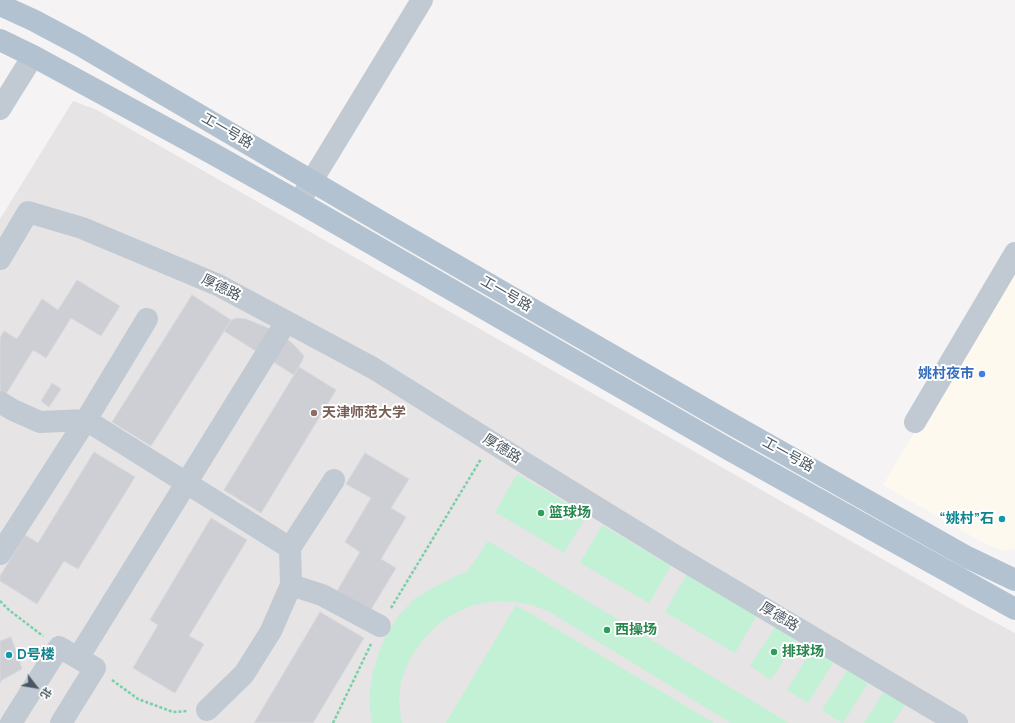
<!DOCTYPE html>
<meta charset="utf-8">
<style>
body{margin:0}
#map{position:relative;width:1015px;height:723px;overflow:hidden;background:#f5f3f3;font-family:Manrope,"Noto Sans SC",sans-serif}
canvas{display:block}
.north{position:absolute;left:16px;top:667px;width:40px;height:40px;-webkit-text-stroke:3px #fff;paint-order:stroke;rotate:121deg;font-size:11px;font-weight:700;line-height:16px;text-align:center;color:#4a5661}
.north::after{content:'';display:block;margin:auto;width:14px;height:18px;background:#4a5661;clip-path:polygon(50% 0,100% 100%,50% 72%,0 100%)}
</style>
<div id="map">
<canvas width="1015" height="723"></canvas>
<div class="north">北</div>
</div>
<script>
const c = document.querySelector('canvas').getContext('2d');
c.lineJoin = 'round';
function paint(path, color) {
  c.fillStyle = color;
  c.fill(path, 'evenodd');
}
function poly(rows) {
  const path = new Path2D();
  for (const r of rows) {
    path.moveTo(r[0], r[1]);
    for (let i = 2; i < r.length; i += 2) path.lineTo(r[i], r[i + 1]);
  }
  return path;
}
function stroke(path, color, width, dash) {
  c.strokeStyle = color;
  c.lineWidth = width;
  c.lineCap = dash ? 'butt' : 'round';
  c.setLineDash(dash || []);
  c.stroke(path);
}
function drawText(font, color, halo, rows, align = 'center') {
  c.font = font + ' Manrope,"Noto Sans SC",sans-serif';
  c.lineWidth = 4;
  c.setLineDash([]);
  c.textBaseline = 'middle';
  c.strokeStyle = halo;
  c.fillStyle = color;
  for (const [text, x, y, turn = 0] of rows) {
    c.save();
    c.translate(x, y);
    c.rotate((+turn || 0) * Math.PI / 180);
    c.textAlign = isNaN(turn) ? turn : align;
    if (halo) c.strokeText(text, 0, 0);
    c.fillText(text, 0, 0);
    c.restore();
  }
}
paint(poly([
 [1015,263,1015,549,1004,551,987,545,883,485]
]), '#fdf9ef');
paint(poly([
 [73,101,97,110,968,608,1015,633,1015,723,0,723,0,219]
]), '#e6e4e5');
paint(poly([
 [517,474,587,515,564,553,495,512],
 [602,525,671,566,649,603,580,563],
 [488,541,789,723,731,723,548,611,532,605,516,602,495,601,474,605,457,612,439,623,422,641,409,660,401,681,399,704,402,723,372,723,369,700,372,675,378,655,385,637,397,618,413,600,429,590,456,576,467,572],
 [687,574,757,615,735,653,665,612],
 [516,605,714,723,446,723],
 [777,624,798,638,771,680,750,666],
 [813,648,834,661,808,703,787,690],
 [848,669,869,681,843,723,842,723,822,710],
 [885,690,906,703,893,723,864,723]
]), '#c3f1d5');
const building = poly([
 [77,280,120,306,101,336,71,318,46,358,33,350,6,394,0,390,0,338,4,331,17,339,42,299,58,310,77,280],
 [192,295,231,320,151,446,112,422,192,295],
 [238,318,246,319,266,327,286,338,294,345,304,356,302,361,294,375,224,331,231,320,238,318],
 [299,367,336,390,261,513,224,490,299,367],
 [52,383,61,389,49,407,41,401,52,383],
 [94,452,135,477,78,569,64,561,37,604,0,581,0,576,25,535,38,543,94,452],
 [365,453,409,479,391,508,406,517,381,559,396,568,370,611,337,591,360,552,345,542,371,498,346,484,365,453],
 [211,518,247,540,189,636,204,644,175,693,133,668,158,625,150,620,211,518],
 [320,612,364,638,313,723,254,723,320,612],
 [11,637,22,669,2,680,0,683,0,641,11,637]
]);
paint(building, '#cdcfd5');
stroke(building, '#d7d9de', 1);
stroke(poly([
 [0,601,9,610,43,636],
 [391,608,481,459],
 [112,680,138,699,173,712,188,711],
 [333,723,371,644]
]), '#7ad0a6', 2.5, [3, 2]);
stroke(poly([
 [0,109,33,56],
 [299,202,422,0],
 [0,259,28,212,82,228,218,285,373,368,533,468,676,556,957,723],
 [0,402,13,410,40,422,86,420,147,319],
 [915,422,1015,253],
 [290,548,334,480],
 [0,554,86,420,290,548,291,585,271,631,244,674,207,710],
 [291,585,322,595,380,626],
 [78,658,286,322],
 [11,723,59,647,95,668,61,723]
]), '#c1cad2', 22);
stroke(poly([
 [0,5,33,20,80,45,388,226,712,413,967,557,1015,580],
 [0,40,33,56,208,151,299,202,728,449,1015,609]
]), '#b3c2d1', 22);
for (const [x, y, r, color] of [
 [982,374,4,"#3f7fe0"],
 [314,413,4,"#8d6e63"],
 [541,513,4,"#2e9e5b"],
 [1002,519,4,"#0f9aa8"],
 [607,630,4,"#2e9e5b"],
 [774,652,4,"#2e9e5b"],
 [9,655,4,"#0f9aa8"]
]) {
  const dot = new Path2D();
  dot.arc(x, y, r, 0, 2 * Math.PI);
  c.fillStyle = color;
  c.fill(dot);
  stroke(dot, '#fff', 1.5);
}
drawText('14px', '#4a5661', '#fff', [
 ["工一号路",227,131,30],
 ["厚德路",221,288,26],
 ["工一号路",506,294,30],
 ["厚德路",502,449,32],
 ["工一号路",788,455,29],
 ["厚德路",779,617,31]
]);
drawText('bold 14px', '#366cbe', '#fff', [
 ["姚村夜市",974,374]
], 'right');
drawText('bold 14px', '#785e54', '#fff', [
 ["天津师范大学",322,413]
], 'left');
drawText('bold 14px', '#27864d', '#fff', [
 ["篮球场",549,513],
 ["西操场",615,630],
 ["排球场",782,652]
], 'left');
drawText('bold 14px', '#0d838f', '#fff', [
 ["“姚村”石",994,519],
 ["D号楼",17,655,"left"]
], 'right');
</script>
